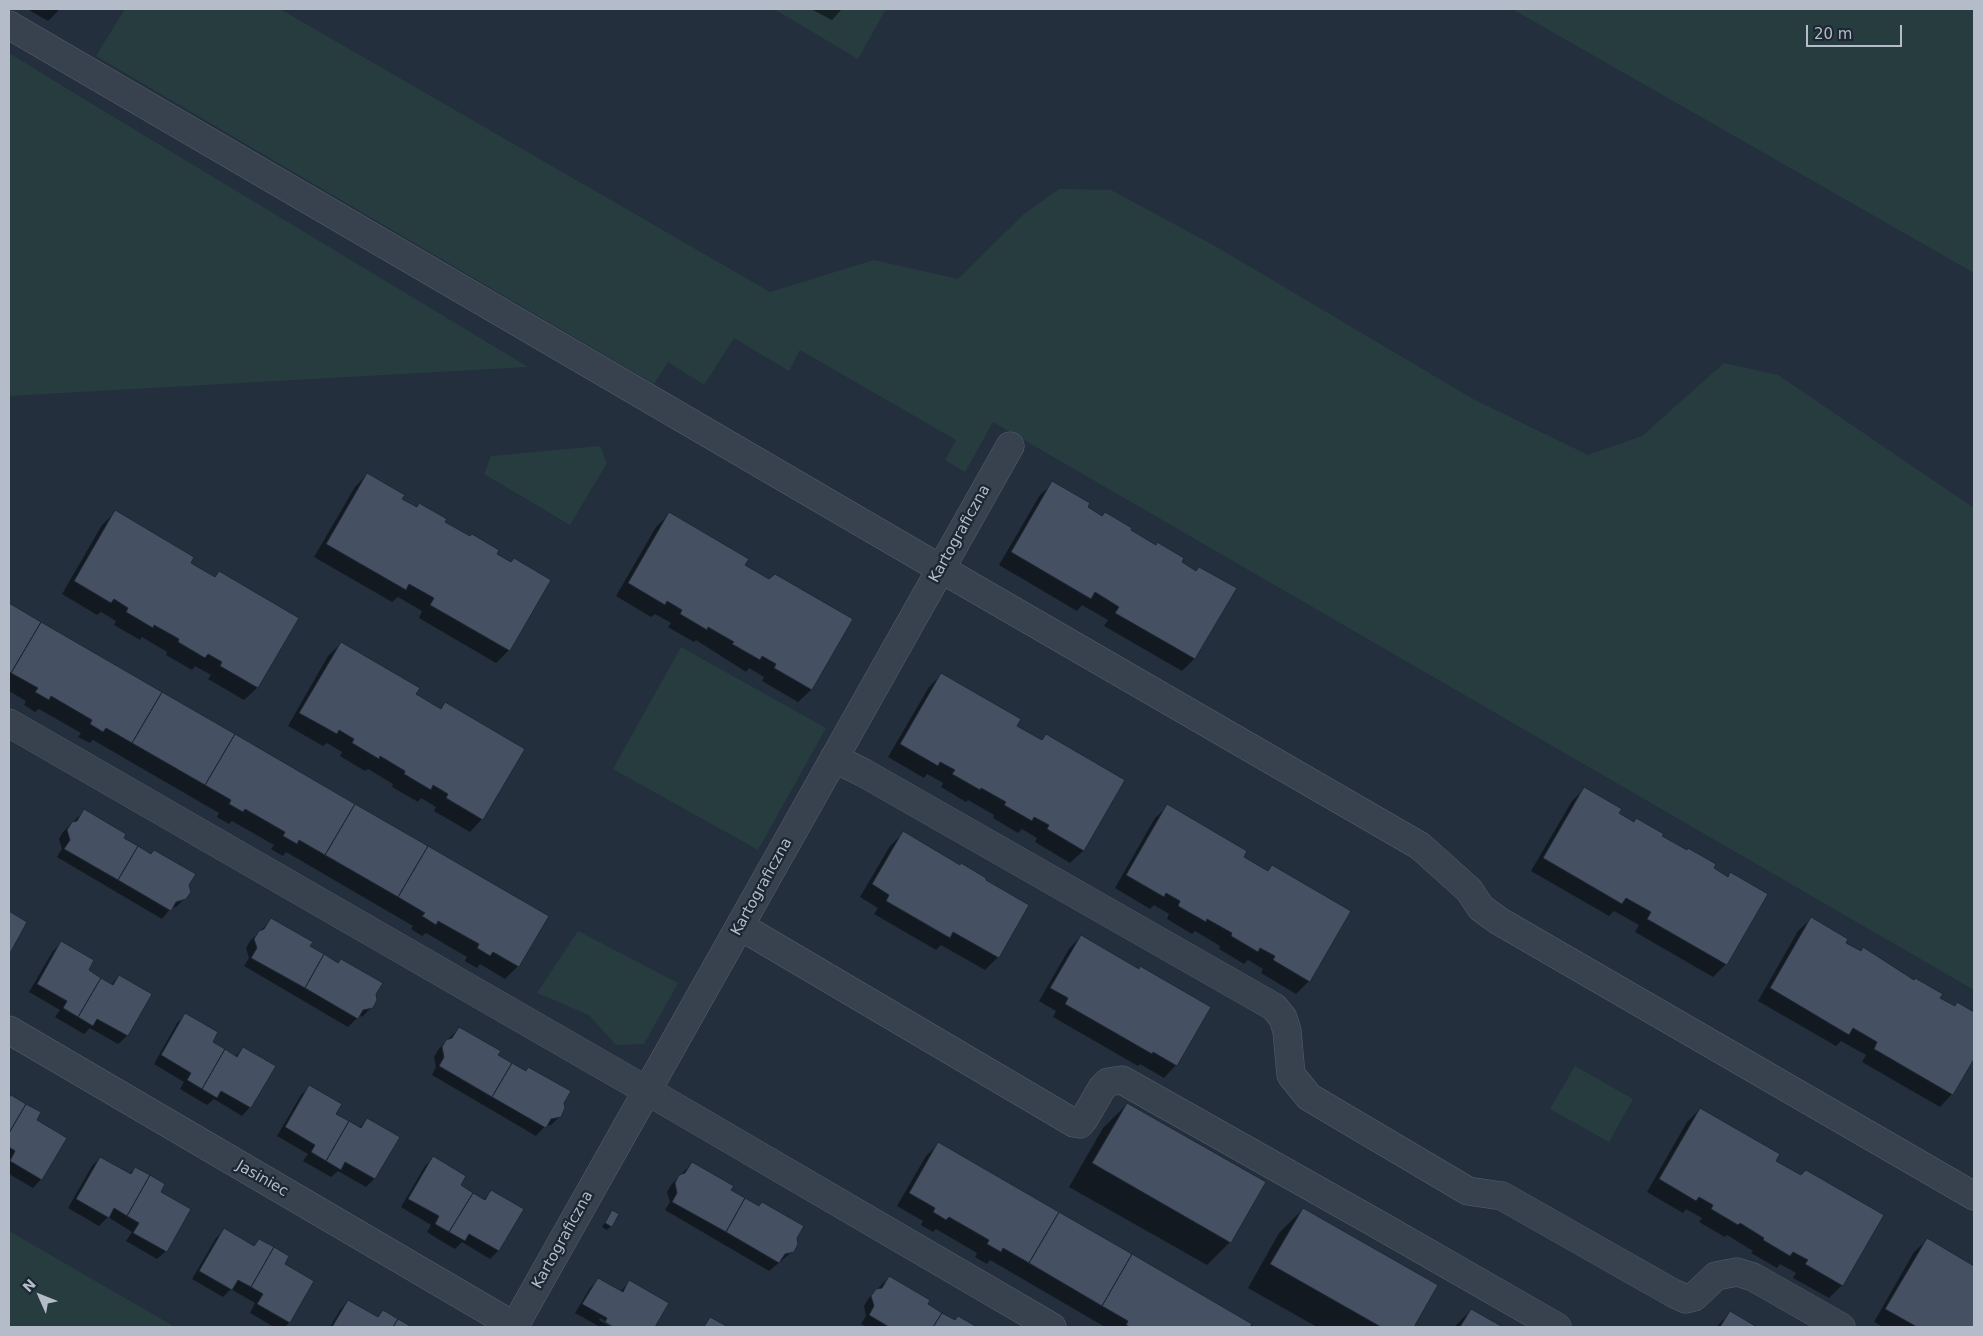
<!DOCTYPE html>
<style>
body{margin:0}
#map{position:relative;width:1983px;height:1336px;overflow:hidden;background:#242f3e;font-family:"DejaVu Sans",sans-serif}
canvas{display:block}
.frame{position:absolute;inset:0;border:10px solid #b4bcc9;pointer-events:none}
.north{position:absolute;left:15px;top:1271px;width:50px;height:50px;-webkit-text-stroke:4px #1d2633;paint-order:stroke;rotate:314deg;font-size:14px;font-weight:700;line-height:20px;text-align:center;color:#b4bcc9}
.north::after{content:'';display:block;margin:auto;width:18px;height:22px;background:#b4bcc9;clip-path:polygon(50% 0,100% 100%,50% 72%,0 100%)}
.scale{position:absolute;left:1806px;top:25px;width:96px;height:22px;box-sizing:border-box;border:2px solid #b4bcc9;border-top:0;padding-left:6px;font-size:15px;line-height:18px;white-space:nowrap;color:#b4bcc9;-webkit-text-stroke:4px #1d2633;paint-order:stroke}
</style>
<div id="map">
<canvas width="1983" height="1336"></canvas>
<div class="frame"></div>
<div class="north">N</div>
<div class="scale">20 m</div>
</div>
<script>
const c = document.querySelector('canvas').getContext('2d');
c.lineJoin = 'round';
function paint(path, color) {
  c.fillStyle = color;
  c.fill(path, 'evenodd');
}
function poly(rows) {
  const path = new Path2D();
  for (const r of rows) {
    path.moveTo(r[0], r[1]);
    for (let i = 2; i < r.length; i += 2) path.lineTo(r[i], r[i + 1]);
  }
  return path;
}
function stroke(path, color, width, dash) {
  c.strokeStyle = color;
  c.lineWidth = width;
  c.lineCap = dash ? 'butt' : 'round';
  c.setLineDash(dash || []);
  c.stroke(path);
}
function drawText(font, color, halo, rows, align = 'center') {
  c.font = font + ' "DejaVu Sans",sans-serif';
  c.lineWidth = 4.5;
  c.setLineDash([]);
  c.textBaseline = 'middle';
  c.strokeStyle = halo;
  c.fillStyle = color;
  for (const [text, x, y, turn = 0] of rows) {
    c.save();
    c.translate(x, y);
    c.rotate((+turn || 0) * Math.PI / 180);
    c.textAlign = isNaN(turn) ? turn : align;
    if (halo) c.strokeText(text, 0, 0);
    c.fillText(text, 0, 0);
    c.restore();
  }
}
paint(poly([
 [125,9,280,9,770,292,874,260,958,279,1024,214,1059,189,1111,190,1215,246,1473,399,1588,455,1642,436,1724,363,1778,375,1974,508,1974,990,993,422,965,472,945,460,956,440,800,350,789,371,734,338,704,385,668,362,654,384,96,56],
 [774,9,886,9,858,59],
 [1512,9,1974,9,1974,273],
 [9,53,74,93,528,367,9,396],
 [600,446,607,463,570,525,484,474,491,456],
 [681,647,826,728,758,850,613,769],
 [578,931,678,983,644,1044,616,1045,589,1015,537,993],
 [1575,1066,1633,1099,1609,1142,1550,1109],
 [9,1231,175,1327,9,1327]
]), '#263c3f');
paint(poly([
 [27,9,60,9,48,21],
 [811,9,842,9,832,20],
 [367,474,400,499,495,554,550,581,509,650,496,663,419,618,422,611,398,597,392,602,314,557,355,487],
 [1053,483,1101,517,1105,513,1155,546,1157,544,1180,563,1194,659,1182,671,1104,626,1108,620,1082,605,1077,611,999,565,1040,495],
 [115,512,189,563,214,578,219,573,297,618,257,688,244,700,208,679,211,675,195,666,192,670,166,655,167,652,142,637,140,640,114,625,116,621,101,612,97,615,62,594,102,525],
 [669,514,743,565,770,581,851,620,811,690,798,702,762,681,764,677,749,668,746,672,696,640,694,642,668,627,671,623,655,614,651,617,616,596,656,527],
 [9,604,547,916,518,966,505,979,480,964,477,968,465,961,467,957,426,933,422,936,411,929,413,926,286,852,283,856,271,849,274,845,232,821,229,824,217,817,219,813,93,740,90,743,78,737,81,733,39,709,35,712,24,705,26,701,9,691],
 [341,643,415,695,440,709,445,704,482,819,470,832,434,811,436,807,421,798,418,802,392,787,393,784,368,769,365,771,340,756,342,752,327,743,323,746,288,726,328,656],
 [942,674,1015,726,1040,741,1046,735,1124,781,1083,851,1070,863,1035,842,1037,838,1022,829,1018,833,993,818,994,815,968,800,966,802,941,787,943,783,927,774,924,778,888,757,929,687],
 [1584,789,1617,814,1633,823,1637,819,1660,837,1727,877,1730,874,1766,895,1726,964,1713,977,1635,932,1639,925,1614,911,1609,916,1531,871,1572,801],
 [1168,806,1242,857,1267,872,1272,866,1309,981,1296,994,1261,973,1263,969,1248,960,1244,964,1219,949,1220,946,1195,931,1192,934,1167,919,1169,914,1154,905,1150,909,1115,888,1155,818],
 [84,811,188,885,185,898,176,907,171,908,162,919,57,857,62,849,59,839,63,832],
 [903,833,998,957,985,970,941,945,936,950,874,914,878,908,860,897,890,846],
 [1811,919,1844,943,1938,998,1954,1007,1958,1004,1974,1014,1974,1057,1952,1094,1940,1107,1862,1062,1866,1055,1841,1041,1836,1046,1758,1001,1798,931],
 [271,920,375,994,372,1007,363,1016,358,1017,348,1027,244,966,249,958,246,948,250,941],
 [1081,936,1138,970,1140,968,1176,1065,1164,1078,1140,1064,1138,1066,1053,1017,1056,1011,1039,1001,1069,949],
 [61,943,87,971,111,985,119,976,150,994,127,1036,118,1044,90,1028,84,1034,55,1017,60,1010,29,992,53,951],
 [185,1015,211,1042,235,1057,243,1048,250,1107,242,1116,214,1099,207,1105,180,1089,184,1082,154,1064,177,1023],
 [459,1028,496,1055,525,1072,529,1068,563,1103,560,1116,551,1125,545,1126,536,1136,432,1075,436,1067,434,1057,438,1050],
 [309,1087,335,1114,359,1128,367,1120,374,1179,366,1187,338,1171,331,1177,303,1161,308,1154,277,1136,301,1095],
 [11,1096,35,1120,41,1179,33,1188,9,1174,9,1098],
 [1127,1104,1230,1242,1207,1265,1069,1187,1103,1128],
 [1700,1109,1774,1162,1801,1177,1882,1216,1842,1285,1829,1298,1793,1278,1796,1273,1780,1264,1777,1268,1751,1253,1753,1251,1727,1235,1725,1237,1699,1222,1702,1218,1686,1209,1683,1213,1647,1192,1687,1122],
 [938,1144,1255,1327,1105,1327,990,1260,987,1264,975,1257,977,1253,936,1229,933,1232,921,1225,923,1221,897,1206,926,1156],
 [100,1158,129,1174,135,1168,159,1192,166,1251,157,1259,126,1241,132,1232,108,1217,99,1226,68,1208,92,1166],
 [433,1158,459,1186,483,1200,491,1192,498,1251,490,1259,462,1242,455,1249,441,1241,427,1232,431,1225,401,1207,425,1166],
 [692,1163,795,1238,793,1251,769,1271,665,1210,670,1202,667,1192,671,1185],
 [1303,1209,1437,1286,1413,1327,1317,1327,1248,1288,1279,1233],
 [612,1212,611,1226,607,1230,602,1227],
 [224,1230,253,1246,259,1240,283,1264,313,1281,289,1323,285,1327,274,1327,250,1313,255,1303,231,1289,223,1297,192,1279,216,1238],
 [1927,1240,1974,1267,1974,1327,1883,1327,1874,1322,1914,1252],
 [889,1277,927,1305,954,1321,958,1318,974,1327,866,1327,861,1324,866,1316,864,1306,868,1299],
 [599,1279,620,1292,630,1281,667,1304,654,1327,616,1327,600,1318,599,1320,611,1327,600,1327,575,1313,590,1288],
 [348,1301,377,1318,383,1311,410,1327,330,1327,340,1310],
 [1471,1310,1501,1327,1454,1327],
 [1730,1313,1755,1327,1716,1327]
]), '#0007');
const building = poly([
 [367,473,405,495,402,499,417,507,419,503,447,519,445,522,470,536,472,534,499,550,497,554,511,562,514,558,551,580,510,651,430,605,434,598,409,584,406,590,326,544,367,473],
 [1052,481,1090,503,1088,507,1102,516,1105,512,1132,528,1131,530,1156,545,1157,542,1184,558,1182,562,1196,571,1199,567,1237,588,1195,659,1115,613,1119,607,1095,592,1091,599,1011,552,1052,481],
 [115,510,194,557,191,563,215,577,219,571,299,618,258,688,220,666,222,662,208,654,205,658,178,642,179,639,154,625,153,628,126,612,128,608,114,599,111,603,74,581,115,510],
 [669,512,749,559,745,565,769,579,775,574,853,619,812,690,774,668,776,664,762,656,760,660,732,644,734,642,708,627,707,630,680,614,682,610,667,601,665,605,628,583,669,512],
 [9,603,41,622,11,673,9,671,9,603],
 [41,622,162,692,132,743,106,728,103,732,90,724,92,720,51,696,49,700,35,692,38,688,11,673,41,622],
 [341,642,420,688,416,694,441,709,445,702,525,749,483,820,446,798,448,794,433,785,431,790,404,774,405,771,380,756,379,759,352,743,354,739,339,730,337,734,299,713,341,642],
 [941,673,1021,719,1017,726,1042,740,1046,734,1125,780,1084,851,1047,829,1049,825,1034,817,1032,821,1004,805,1006,802,981,788,980,790,952,774,955,770,940,762,938,766,900,744,941,673],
 [162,692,235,734,205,785,132,743,162,692],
 [235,734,355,804,325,855,299,840,297,844,283,836,285,832,245,809,243,812,229,804,231,800,205,785,235,734],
 [1584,787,1622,809,1619,813,1634,822,1636,818,1664,834,1662,836,1687,850,1688,848,1716,864,1714,868,1728,877,1730,872,1768,894,1727,965,1647,919,1651,912,1626,898,1622,904,1543,858,1584,787],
 [355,804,428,846,398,897,325,855,355,804],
 [1167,804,1247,851,1244,857,1268,871,1272,865,1351,911,1310,982,1273,960,1275,956,1260,948,1258,952,1231,936,1232,933,1207,919,1206,922,1178,906,1180,901,1166,893,1164,897,1126,875,1167,804],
 [84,809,126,834,124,838,138,846,118,880,64,849,70,840,67,830,72,822,77,821,84,809],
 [903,831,960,865,961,863,986,878,986,880,1029,905,999,958,953,932,950,938,886,901,889,895,872,884,903,831],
 [138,846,151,854,154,850,196,874,189,885,191,892,186,899,176,902,171,911,118,880,138,846],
 [428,846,549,916,519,967,493,952,490,956,477,948,479,944,438,921,436,925,422,916,425,913,398,897,428,846],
 [9,911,27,922,9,955,9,911],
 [1811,917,1848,939,1846,943,1861,951,1863,947,1914,980,1915,978,1943,994,1940,998,1955,1006,1957,1002,1974,1012,1974,1059,1953,1095,1874,1049,1877,1042,1853,1028,1849,1035,1770,988,1811,917],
 [271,918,313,942,310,946,324,954,305,988,251,958,257,948,254,939,259,931,264,929,271,918],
 [1081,935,1139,969,1140,966,1211,1007,1177,1066,1153,1052,1152,1054,1065,1004,1068,998,1050,988,1081,935],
 [61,941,94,960,89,970,101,978,78,1017,63,1008,67,1001,37,984,61,941],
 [324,954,338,963,341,959,383,983,376,994,377,1000,373,1008,363,1010,358,1019,305,988,324,954],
 [119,975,152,994,128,1036,97,1019,93,1026,78,1017,101,978,113,985,119,975],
 [185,1013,218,1032,213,1042,225,1049,202,1089,187,1080,191,1073,161,1055,185,1013],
 [459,1027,501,1051,498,1055,512,1063,492,1097,439,1066,444,1057,442,1047,446,1040,452,1038,459,1027],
 [243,1047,276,1066,251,1108,221,1091,217,1098,202,1089,225,1049,237,1057,243,1047],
 [512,1063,526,1071,528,1067,571,1091,564,1103,565,1108,561,1117,551,1119,546,1128,492,1097,512,1063],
 [309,1085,342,1104,336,1114,349,1121,326,1161,311,1152,315,1145,285,1127,309,1085],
 [11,1095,26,1104,9,1133,9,1098,11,1095],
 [1127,1103,1266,1182,1231,1243,1092,1163,1127,1103],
 [26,1104,41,1112,37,1120,67,1138,42,1180,10,1161,15,1151,9,1147,9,1133,26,1104],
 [1700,1108,1780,1154,1776,1161,1801,1175,1806,1170,1884,1215,1843,1286,1805,1264,1808,1260,1793,1252,1790,1256,1763,1240,1764,1238,1740,1223,1738,1225,1711,1209,1713,1205,1699,1197,1696,1201,1659,1179,1700,1108],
 [367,1118,400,1137,375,1179,345,1162,341,1170,326,1161,349,1121,361,1128,367,1118],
 [938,1142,1059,1212,1029,1263,1003,1248,1001,1252,987,1244,989,1240,949,1217,946,1220,933,1212,935,1208,909,1193,938,1142],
 [433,1156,466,1176,461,1185,473,1193,449,1232,435,1224,439,1216,408,1199,433,1156],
 [100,1157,131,1174,135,1167,150,1175,127,1216,114,1208,109,1218,76,1199,100,1157],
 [692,1162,734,1186,731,1190,745,1198,726,1232,672,1202,677,1193,675,1183,679,1175,685,1173,692,1162],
 [150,1175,165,1184,161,1192,191,1209,167,1252,133,1233,139,1223,127,1216,150,1175],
 [491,1190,524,1209,499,1251,469,1234,465,1241,449,1232,473,1193,485,1200,491,1190],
 [745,1198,759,1206,762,1202,804,1226,797,1238,798,1244,794,1252,785,1254,779,1263,726,1232,745,1198],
 [1303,1208,1438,1285,1414,1327,1381,1327,1270,1264,1303,1208],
 [612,1210,619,1214,612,1227,605,1223,612,1210],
 [1059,1212,1132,1254,1102,1306,1029,1263,1059,1212],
 [224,1228,254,1246,259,1239,274,1247,251,1287,238,1280,232,1290,199,1271,224,1228],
 [1927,1238,1974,1266,1974,1327,1917,1327,1885,1309,1927,1238],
 [274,1247,289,1256,285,1264,314,1281,290,1323,257,1304,263,1294,251,1287,274,1247],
 [1132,1254,1252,1324,1250,1327,1130,1327,1126,1325,1128,1321,1102,1306,1132,1254],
 [889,1276,930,1300,928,1304,942,1313,933,1327,889,1327,869,1315,874,1306,871,1296,876,1289,882,1288,889,1276],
 [598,1278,623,1292,629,1280,669,1303,655,1327,613,1327,605,1322,607,1318,582,1304,598,1278],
 [348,1300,378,1317,383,1310,398,1319,393,1327,332,1327,348,1300],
 [1471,1309,1503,1327,1460,1327,1471,1309],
 [1730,1311,1757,1327,1720,1327,1730,1311],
 [942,1313,955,1320,958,1316,977,1327,933,1327,942,1313],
 [710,1317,728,1327,704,1327,710,1317],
 [398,1319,412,1327,393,1327,398,1319]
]);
paint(building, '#455162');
stroke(building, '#1f2835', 1);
const minor = poly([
 [9,25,917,555,1420,846,1469,890,1481,908,1499,921,1974,1196],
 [9,723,663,1100,1052,1327],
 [834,758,864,773,1274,1007,1283,1018,1287,1031,1291,1075,1309,1097,1468,1191,1502,1196,1673,1293,1686,1299,1694,1297,1716,1276,1737,1272,1753,1277,1841,1327],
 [740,926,1074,1123,1080,1124,1084,1119,1102,1088,1108,1082,1122,1080,1379,1225,1557,1327],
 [9,1030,516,1327],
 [514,1327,1010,446]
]);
stroke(minor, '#565f6c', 29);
stroke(minor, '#38414e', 28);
drawText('15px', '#b4bcc9', '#1d2633', [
 ["Kartograficzna",960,534,-61],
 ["Kartograficzna",762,887,-61],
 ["Jasiniec",262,1179,30],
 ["Kartograficzna",563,1240,-61]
]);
</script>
